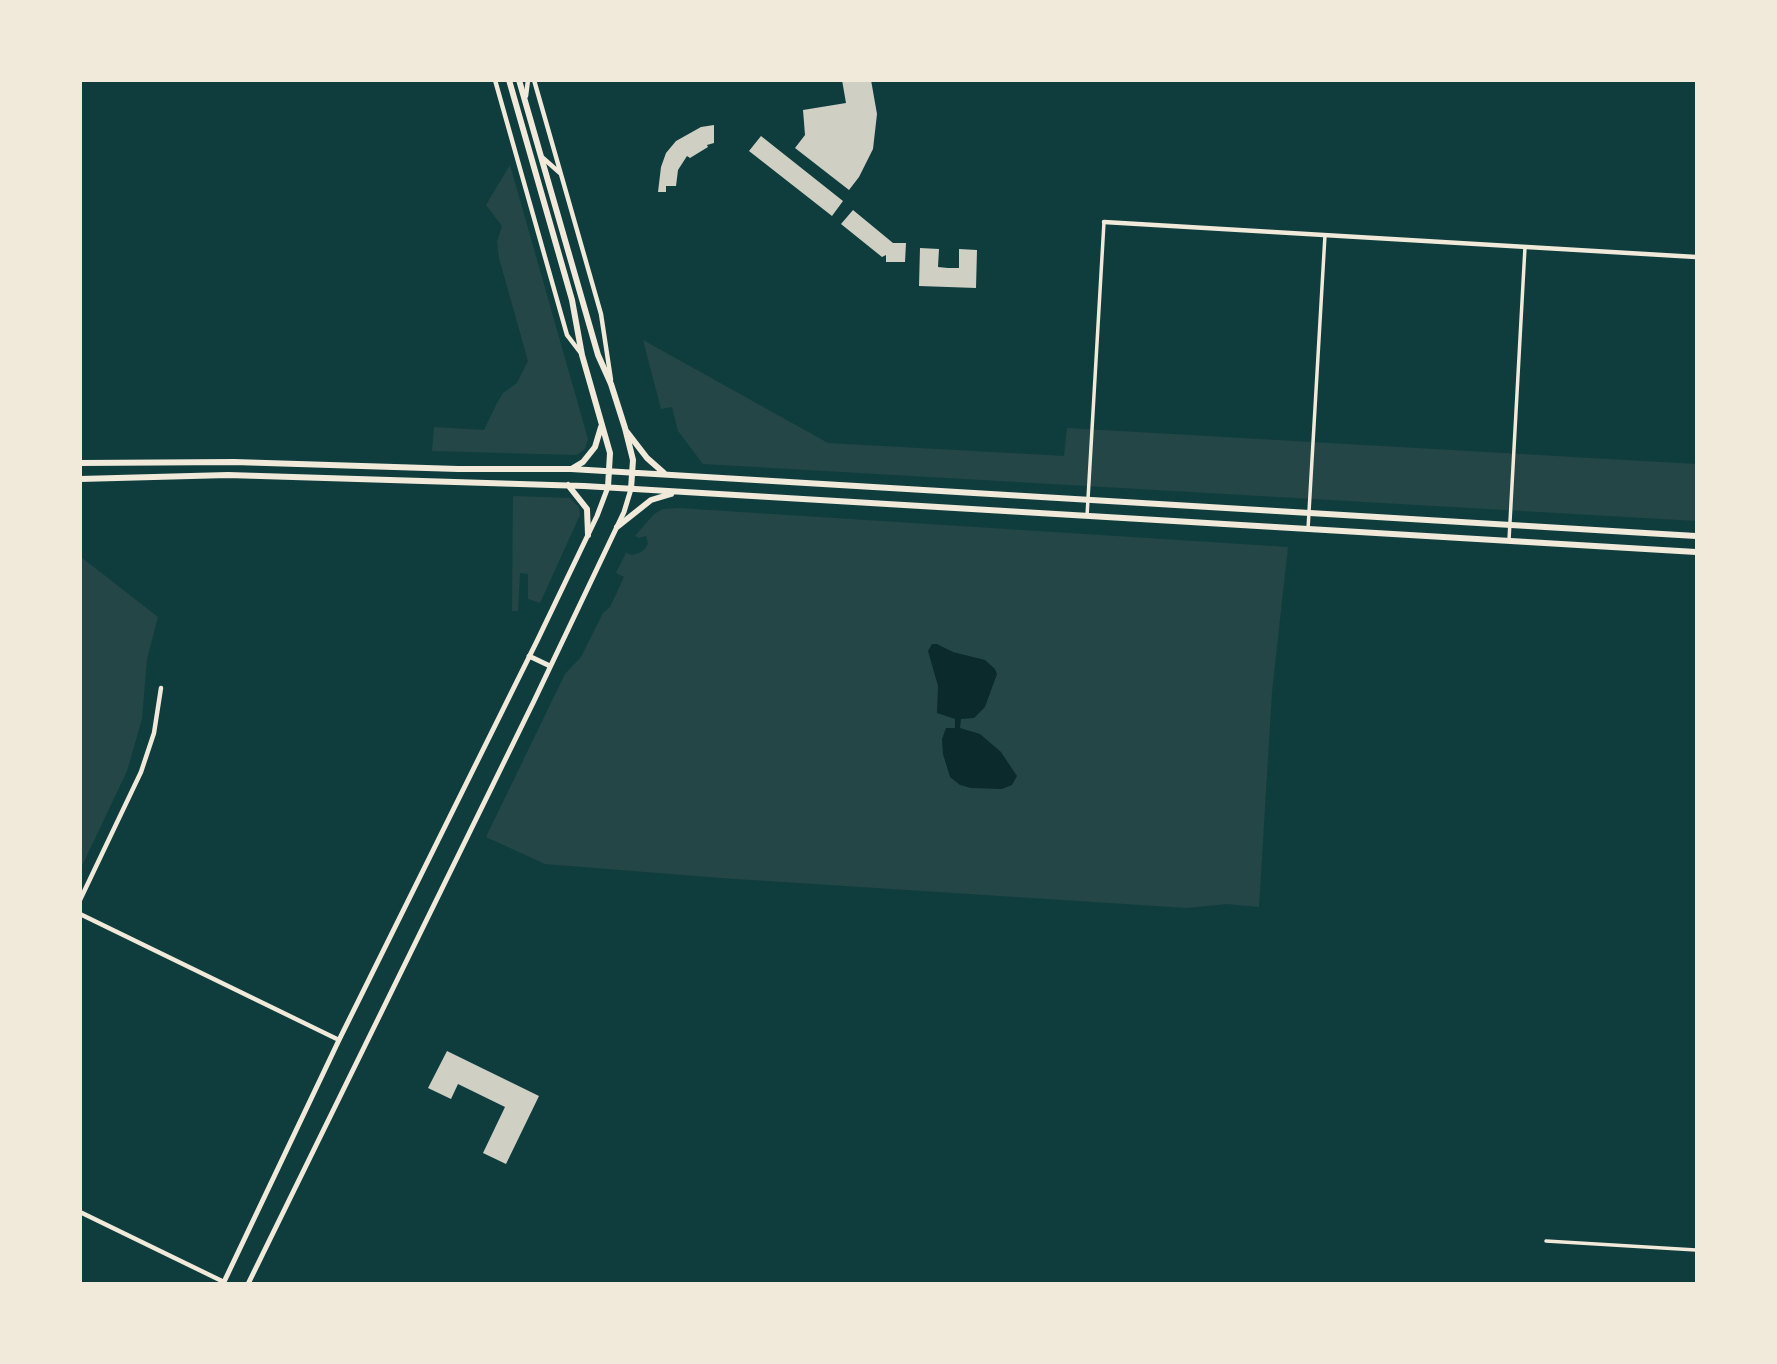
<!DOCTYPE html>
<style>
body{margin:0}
#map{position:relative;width:1777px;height:1364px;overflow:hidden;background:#0f3d3e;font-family:Ubuntu,sans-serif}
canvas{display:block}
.frame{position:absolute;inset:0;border:82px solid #f1e9da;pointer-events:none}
</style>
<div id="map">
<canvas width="1777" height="1364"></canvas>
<div class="frame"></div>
</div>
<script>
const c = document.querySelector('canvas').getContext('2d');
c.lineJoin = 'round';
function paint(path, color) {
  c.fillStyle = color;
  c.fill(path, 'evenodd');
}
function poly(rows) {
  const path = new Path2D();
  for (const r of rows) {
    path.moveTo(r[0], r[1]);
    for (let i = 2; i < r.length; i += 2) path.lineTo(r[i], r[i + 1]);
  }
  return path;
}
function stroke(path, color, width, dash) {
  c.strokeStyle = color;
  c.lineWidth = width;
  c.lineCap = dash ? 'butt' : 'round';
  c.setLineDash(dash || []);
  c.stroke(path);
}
paint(poly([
 [510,165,588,439,585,449,577,455,432,451,434,427,484,430,497,403,503,393,517,383,528,361,499,258,497,242,502,226,486,205],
 [643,340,828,443,1064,456,1067,428,1696,464,1696,521,703,464,678,431,672,407,661,409],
 [513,496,570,498,579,507,580,515,540,603,528,599,528,574,520,573,518,611,512,611],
 [678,508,1288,547,1272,692,1259,907,1227,904,1187,908,721,878,545,864,486,837,565,674,581,657,603,613,610,607,624,577,616,573,626,553,632,555,639,553,644,550,648,544,646,536,639,538,635,536,654,514,663,509],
 [81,557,158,617,147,659,142,719,127,771,81,868]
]), '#244646');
paint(poly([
 [932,644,937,644,953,652,985,660,995,669,997,674,985,707,974,718,961,719,960,728,980,734,1001,752,1017,776,1012,785,1002,789,971,788,960,785,950,777,943,754,942,739,946,728,955,728,955,719,937,713,938,686,928,651]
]), '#0a2a2b');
paint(poly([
 [842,80,871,80,877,114,873,149,859,177,849,190,795,148,805,135,803,110,846,103],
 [714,125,714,143,707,145,708,147,690,158,687,156,678,170,676,186,666,186,666,192,658,192,661,167,666,153,676,141,701,127],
 [761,136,843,201,832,216,749,151],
 [853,210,893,243,906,243,905,262,886,262,886,255,882,257,841,224],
 [920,248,939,249,938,267,948,268,959,268,959,249,977,250,976,288,919,286],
 [447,1051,539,1096,506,1164,483,1153,505,1107,458,1084,451,1099,428,1088]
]), '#cfcfc3');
stroke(poly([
 [1087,516,1104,222],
 [1308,529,1325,235],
 [1509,540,1525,247],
 [1546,1241,1696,1250]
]), '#f1e9da', 3.5);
stroke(poly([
 [495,80,567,335,580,352],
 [534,80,601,314,611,380],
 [526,96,528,80],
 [543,158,560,173],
 [1104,222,1696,257],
 [80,900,141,772,154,733,161,688],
 [80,914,339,1040],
 [80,1212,224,1282]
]), '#f1e9da', 4.5);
stroke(poly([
 [529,656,550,666],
 [223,1284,339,1040,537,641,597,516,608,487],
 [248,1284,534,701,624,512,631,489]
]), '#f1e9da', 5);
stroke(poly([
 [509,80,572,300,582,355,610,453,608,487],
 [519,80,598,355,611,384,625,428,633,460,631,489],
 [627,432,647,458,664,473],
 [80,463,234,462,458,469,571,469,1696,536],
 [573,468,583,462,595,447,601,427],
 [80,479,228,475,584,486,1696,552],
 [568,485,587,509,588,535],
 [617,527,651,500,671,494]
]), '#f1e9da', 6);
</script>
